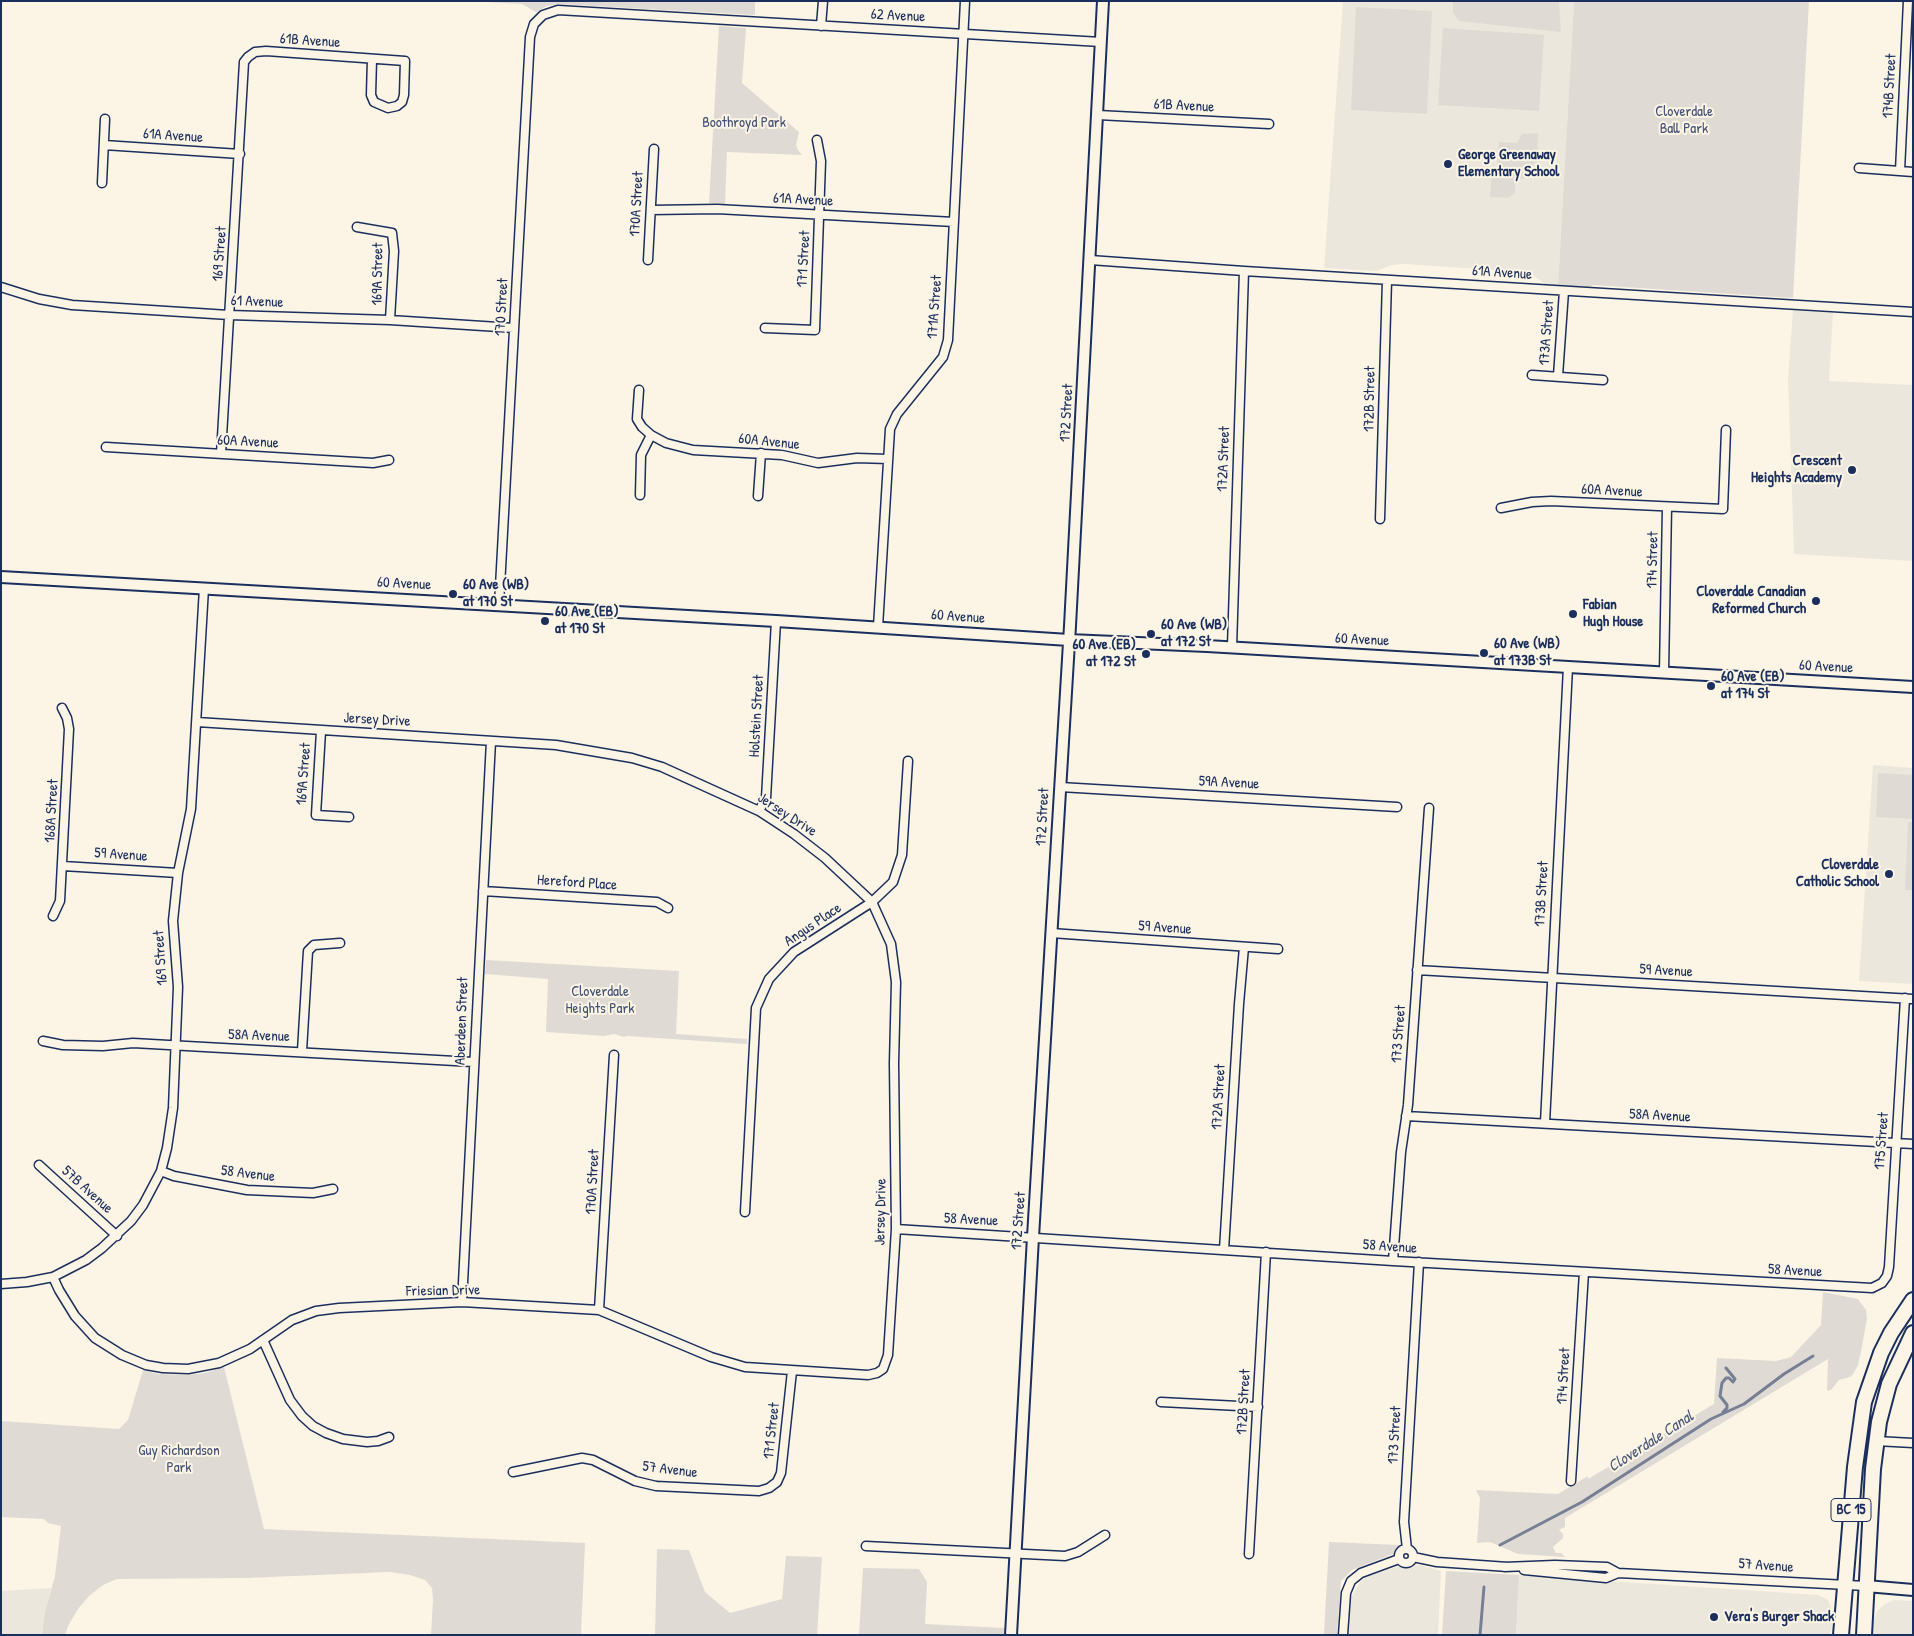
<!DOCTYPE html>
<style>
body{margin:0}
#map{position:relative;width:1914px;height:1636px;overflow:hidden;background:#fcf5e5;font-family:"Patrick Hand",sans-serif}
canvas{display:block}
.frame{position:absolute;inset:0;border:2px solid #1b2f5e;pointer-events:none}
</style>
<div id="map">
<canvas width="1914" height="1636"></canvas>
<div class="frame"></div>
</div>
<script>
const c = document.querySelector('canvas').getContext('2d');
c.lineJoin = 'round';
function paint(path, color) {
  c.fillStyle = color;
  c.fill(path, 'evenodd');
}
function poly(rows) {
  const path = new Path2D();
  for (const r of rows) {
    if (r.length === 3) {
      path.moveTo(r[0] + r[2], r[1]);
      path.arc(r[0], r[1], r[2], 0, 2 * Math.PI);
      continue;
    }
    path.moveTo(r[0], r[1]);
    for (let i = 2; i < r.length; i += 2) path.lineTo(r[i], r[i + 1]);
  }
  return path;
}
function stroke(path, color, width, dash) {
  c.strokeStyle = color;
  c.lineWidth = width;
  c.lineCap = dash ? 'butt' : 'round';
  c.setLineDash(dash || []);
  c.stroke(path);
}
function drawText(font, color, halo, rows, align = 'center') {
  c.font = font + ' "Patrick Hand",sans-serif';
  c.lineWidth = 4;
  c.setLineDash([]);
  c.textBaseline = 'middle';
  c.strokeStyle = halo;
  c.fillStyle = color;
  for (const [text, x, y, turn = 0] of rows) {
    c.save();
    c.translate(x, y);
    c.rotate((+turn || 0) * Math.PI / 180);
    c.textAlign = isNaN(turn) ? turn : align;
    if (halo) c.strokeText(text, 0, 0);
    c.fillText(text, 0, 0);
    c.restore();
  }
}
paint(poly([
 [1343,1,1574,1,1558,286,1545,284,1533,275,1523,272,1404,264,1392,265,1376,271,1324,268],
 [1793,310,1833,313,1829,381,1913,385,1913,561,1794,554,1788,378],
 [1873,765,1913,768,1913,984,1859,981],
 [1419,1565,1441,1571,1438,1635,1349,1635,1351,1599,1355,1590,1361,1581,1369,1576,1396,1567],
 [1519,1575,1818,1595,1828,1600,1834,1615,1830,1635,1516,1635],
 [51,1588,45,1611,42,1635,1,1635,1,1591],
 [1894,1600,1913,1601,1913,1635,1872,1635,1874,1619,1877,1611,1885,1604]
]), '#ece7dc');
paint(poly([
 [470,1,755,1,755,15,558,4,547,6,536,12,522,4],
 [1453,1,1559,1,1561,32,1459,21,1453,13],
 [1574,1,1809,1,1793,298,1593,285,1588,288,1558,286],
 [1356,7,1432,11,1427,114,1351,110],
 [719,26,746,28,742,83,799,132,796,145,798,150,802,155,727,152,725,204,709,203],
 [1443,28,1544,35,1539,111,1438,105],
 [1538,133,1537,161,1528,169,1527,177,1515,181,1515,193,1509,198,1490,197,1492,172,1497,168,1499,142,1517,143,1522,134],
 [1878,773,1913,775,1913,819,1876,817],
 [1908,822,1913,822,1913,890,1905,890],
 [486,960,679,971,676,1034,747,1039,747,1044,627,1036,624,1037,614,1034,604,1036,546,1032,548,979,485,974],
 [1823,1292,1858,1299,1866,1310,1867,1318,1861,1352,1858,1365,1853,1374,1850,1377,1839,1380,1831,1390,1827,1391,1828,1359,1565,1518,1565,1527,1559,1530,1563,1534,1563,1538,1553,1547,1556,1553,1561,1553,1565,1557,1518,1554,1490,1542,1477,1543,1480,1498,1476,1490,1558,1494,1588,1476,1588,1479,1714,1404,1717,1358,1776,1361,1791,1357,1821,1325],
 [224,1367,264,1529,585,1543,581,1635,431,1635,433,1600,432,1588,425,1580,410,1575,390,1572,246,1578,117,1579,103,1585,89,1596,78,1609,68,1626,65,1635,42,1635,45,1611,55,1576,61,1526,48,1523,44,1519,1,1517,1,1421,119,1429,128,1420,143,1370,158,1374,189,1375,205,1373],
 [1329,1542,1399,1545,1398,1550,1393,1554,1352,1570,1341,1581,1337,1635,1324,1635],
 [657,1549,689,1550,705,1592,730,1613,782,1599,786,1556,822,1557,817,1635,655,1635],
 [863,1568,919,1569,927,1582,925,1624,1005,1628,1005,1635,859,1635],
 [1446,1571,1519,1575,1516,1635,1442,1635]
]), '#dfdbd4');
stroke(poly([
 [1723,1412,1727,1408,1727,1405,1720,1396,1722,1383,1726,1378,1729,1378,1733,1382,1735,1379,1726,1368],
 [1500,1545,1582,1502,1711,1419,1744,1404,1784,1374,1813,1356],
 [1480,1635,1484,1587]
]), '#767f94', 3);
const minor = poly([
 [821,26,823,1],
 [1098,115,1269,124],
 [104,145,240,154],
 [1859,168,1913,172],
 [1900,171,1908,1],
 [102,183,105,119],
 [651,210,717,209,954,222],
 [357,227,392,233,394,251,390,320],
 [648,260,654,149],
 [1090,260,1244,271,1913,312],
 [1,287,39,299,72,305,229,315,390,320,514,328],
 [765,328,815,330,821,161,817,140],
 [1532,375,1603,380],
 [1558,376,1564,291],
 [639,390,637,419,642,427,651,435,666,443,693,450,782,455,818,463,857,458,888,459],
 [106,447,373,463,389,460],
 [221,454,244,62,248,57,255,52,266,51,405,61,404,95,402,102,397,106,388,108,374,102,371,95,372,59],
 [640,495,641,455,651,435],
 [758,496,761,453],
 [1501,508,1532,502,1551,501,1723,509,1726,430],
 [1380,519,1387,280],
 [499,605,530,37,534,24,543,15,558,10,1101,42],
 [878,627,890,429,897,414,943,357,948,340,965,1],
 [1232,647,1244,271],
 [1664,672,1667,507],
 [321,731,316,815,349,817],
 [1060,787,1397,807],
 [759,811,766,798,776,621],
 [63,866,178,873],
 [483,891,657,902,668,908],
 [53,916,60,901,69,729,67,718,62,708],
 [1051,933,1278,949],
 [1417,970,1913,999],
 [43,1041,63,1045,103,1046,133,1043,473,1062],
 [302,1051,308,951,314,945,340,943],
 [1406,1116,1913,1144],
 [1545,1123,1568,667],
 [39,1165,117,1236],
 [161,1171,174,1176,247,1190,313,1193,333,1189],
 [745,1212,756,1008,769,979,794,952,872,902,893,882,902,855,908,761],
 [896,1229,1393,1261,1872,1288,1882,1283,1887,1276,1889,1267,1905,998],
 [1224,1250,1239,1004,1244,947],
 [1393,1261,1401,1152,1408,1105,1429,808],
 [53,1277,59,1290,75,1316,95,1338,122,1355,146,1365,163,1368,188,1369,219,1363,250,1349,292,1320,316,1311,339,1308,462,1302,599,1310,711,1357,745,1367,868,1375,877,1373,883,1369,888,1355,896,1229,894,1063,896,982,891,944,872,902,825,858,794,834,759,811,662,767,632,758,556,745,197,722],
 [1,1284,27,1282,53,1277,86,1260,102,1248,131,1221,143,1205,161,1171,167,1148,173,1108,178,987,173,921,178,873,191,809,204,588],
 [462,1302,491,741],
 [599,1310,614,1055],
 [263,1340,290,1400,302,1416,313,1426,326,1433,343,1439,367,1442,378,1441,389,1437],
 [1161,1402,1258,1407],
 [1876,1441,1913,1443],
 [513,1472,582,1458,593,1460,635,1481,656,1486,759,1491,769,1488,777,1482,781,1473,792,1371],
 [1571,1481,1584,1272],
 [866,1546,1065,1556,1078,1552,1105,1535],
 [1406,1556,7],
 [1407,1549,1404,1522,1419,1262],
 [1249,1554,1266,1252],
 [1413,1557,1437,1562,1508,1567],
 [1504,1567,1555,1565,1607,1567,1618,1573,1866,1586],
 [1524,1570,1606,1578,1618,1573],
 [1343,1635,1346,1593,1351,1581,1361,1573,1399,1559]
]);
const tertiary = poly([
 [1,577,776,621,1069,640,1207,646,1913,687],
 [1866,1586,1913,1590],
 [1011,1635,1033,1237,1070,626,1103,1]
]);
const trunk = poly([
 [1841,1635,1855,1467,1864,1402,1881,1353,1891,1333,1913,1300],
 [1864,1635,1873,1469,1879,1422,1889,1384,1913,1333]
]);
stroke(minor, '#1b2f5e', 11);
stroke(tertiary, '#1b2f5e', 14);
stroke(trunk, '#1b2f5e', 18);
stroke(minor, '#fcf5e5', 8);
stroke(tertiary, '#fcf5e5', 10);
stroke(trunk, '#fcf5e5', 14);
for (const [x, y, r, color] of [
 [1448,164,5,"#1b2f5e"],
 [1852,470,5,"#1b2f5e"],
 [453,594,5,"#1b2f5e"],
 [1816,601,5,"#1b2f5e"],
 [1573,614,5,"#1b2f5e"],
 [545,621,5,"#1b2f5e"],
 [1151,634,5,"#1b2f5e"],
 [1484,653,5,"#1b2f5e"],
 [1146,654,5,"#1b2f5e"],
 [1711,686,5,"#1b2f5e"],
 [1889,874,5,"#1b2f5e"],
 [1714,1617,5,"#1b2f5e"]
]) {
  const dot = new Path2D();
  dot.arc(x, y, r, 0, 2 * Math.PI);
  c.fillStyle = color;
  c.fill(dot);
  stroke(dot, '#fcf5e5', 2);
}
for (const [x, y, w] of [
 [1851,1510,40]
]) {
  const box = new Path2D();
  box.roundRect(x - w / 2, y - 11.5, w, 23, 4);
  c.fillStyle = '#fcf5e5';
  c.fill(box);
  stroke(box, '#1b2f5e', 1);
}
drawText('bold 14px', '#1b2f5e', null, [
 ["BC 15",1851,1510]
]);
drawText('15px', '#1b2f5e', '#fcf5e5', [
 ["62 Avenue",898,16,3],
 ["61B Avenue",310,41,4],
 ["174B Street",1890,86,-87],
 ["61B Avenue",1184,106,3],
 ["61A Avenue",173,136,4],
 ["61A Avenue",803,200,3],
 ["170A Street",637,204,-87],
 ["169 Street",220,254,-86],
 ["171 Street",804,259,-87],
 ["61A Avenue",1502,273,4],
 ["169A Street",378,274,-89],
 ["61 Avenue",257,302,2],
 ["170 Street",502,307,-87],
 ["171A Street",935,307,-86],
 ["173A Street",1547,333,-86],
 ["172B Street",1370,399,-89],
 ["172 Street",1067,413,-87],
 ["60A Avenue",248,442,3],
 ["60A Avenue",769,442,6],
 ["172A Street",1224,459,-88],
 ["60A Avenue",1612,491,3],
 ["174 Street",1653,560,-89],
 ["60 Avenue",404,584,3],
 ["60 Avenue",958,617,4],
 ["60 Avenue",1362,640,3],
 ["60 Avenue",1826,667,3],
 ["Holstein Street",757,716,-87],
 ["Jersey Drive",377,720,3],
 ["169A Street",304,774,-86],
 ["59A Avenue",1229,783,3],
 ["168A Street",52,811,-87],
 ["Jersey Drive",787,815,33],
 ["172 Street",1043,817,-87],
 ["59 Avenue",121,855,4],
 ["Hereford Place",577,883,4],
 ["173B Street",1542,894,-87],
 ["Angus Place",813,925,-34],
 ["59 Avenue",1165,928,4],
 ["169 Street",161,958,-94],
 ["59 Avenue",1666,971,3],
 ["Aberdeen Street",462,1021,-88],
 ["173 Street",1399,1034,-86],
 ["58A Avenue",259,1036,2],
 ["172A Street",1219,1097,-87],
 ["58A Avenue",1660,1116,3],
 ["175 Street",1882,1141,-86],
 ["58 Avenue",248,1174,7],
 ["170A Street",593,1182,-87],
 ["57B Avenue",87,1190,42],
 ["Jersey Drive",881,1212,-89],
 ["58 Avenue",971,1220,3],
 ["172 Street",1019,1221,-86],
 ["58 Avenue",1390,1247,4],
 ["58 Avenue",1795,1271,3],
 ["Friesian Drive",443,1291,-1],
 ["174 Street",1564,1376,-87],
 ["172B Street",1244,1402,-87],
 ["171 Street",772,1431,-84],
 ["173 Street",1395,1435,-87],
 ["57 Avenue",670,1470,7],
 ["57 Avenue",1766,1566,4]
]);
drawText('15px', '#425176', '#fcf5e5', [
 ["Cloverdale",1684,112],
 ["Ball Park",1684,129],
 ["Boothroyd Park",744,123],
 ["Cloverdale",600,992],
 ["Heights Park",600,1009],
 ["Guy Richardson",179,1451],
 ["Park",179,1468]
]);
drawText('bold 15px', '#1b2f5e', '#fcf5e5', [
 ["George Greenaway",1458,155],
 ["Elementary School",1458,172],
 ["Crescent",1842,461,"right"],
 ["Heights Academy",1842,478,"right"],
 ["60 Ave (WB)",463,585],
 ["at 170 St",463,602],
 ["Cloverdale Canadian",1806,592,"right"],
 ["Reformed Church",1806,609,"right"],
 ["Fabian",1583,605],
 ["Hugh House",1583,622],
 ["60 Ave (EB)",555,612],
 ["at 170 St",555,629],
 ["60 Ave (WB)",1161,625],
 ["at 172 St",1161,642],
 ["60 Ave (WB)",1494,644],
 ["at 173B St",1494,661],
 ["60 Ave (EB)",1136,645,"right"],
 ["at 172 St",1136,662,"right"],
 ["60 Ave (EB)",1721,677],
 ["at 174 St",1721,694],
 ["Cloverdale",1879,865,"right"],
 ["Catholic School",1879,882,"right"],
 ["Vera's Burger Shack",1724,1617]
], 'left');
drawText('italic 16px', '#485779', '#fcf5e5', [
 ["Cloverdale Canal",1651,1442,-33]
]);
</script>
